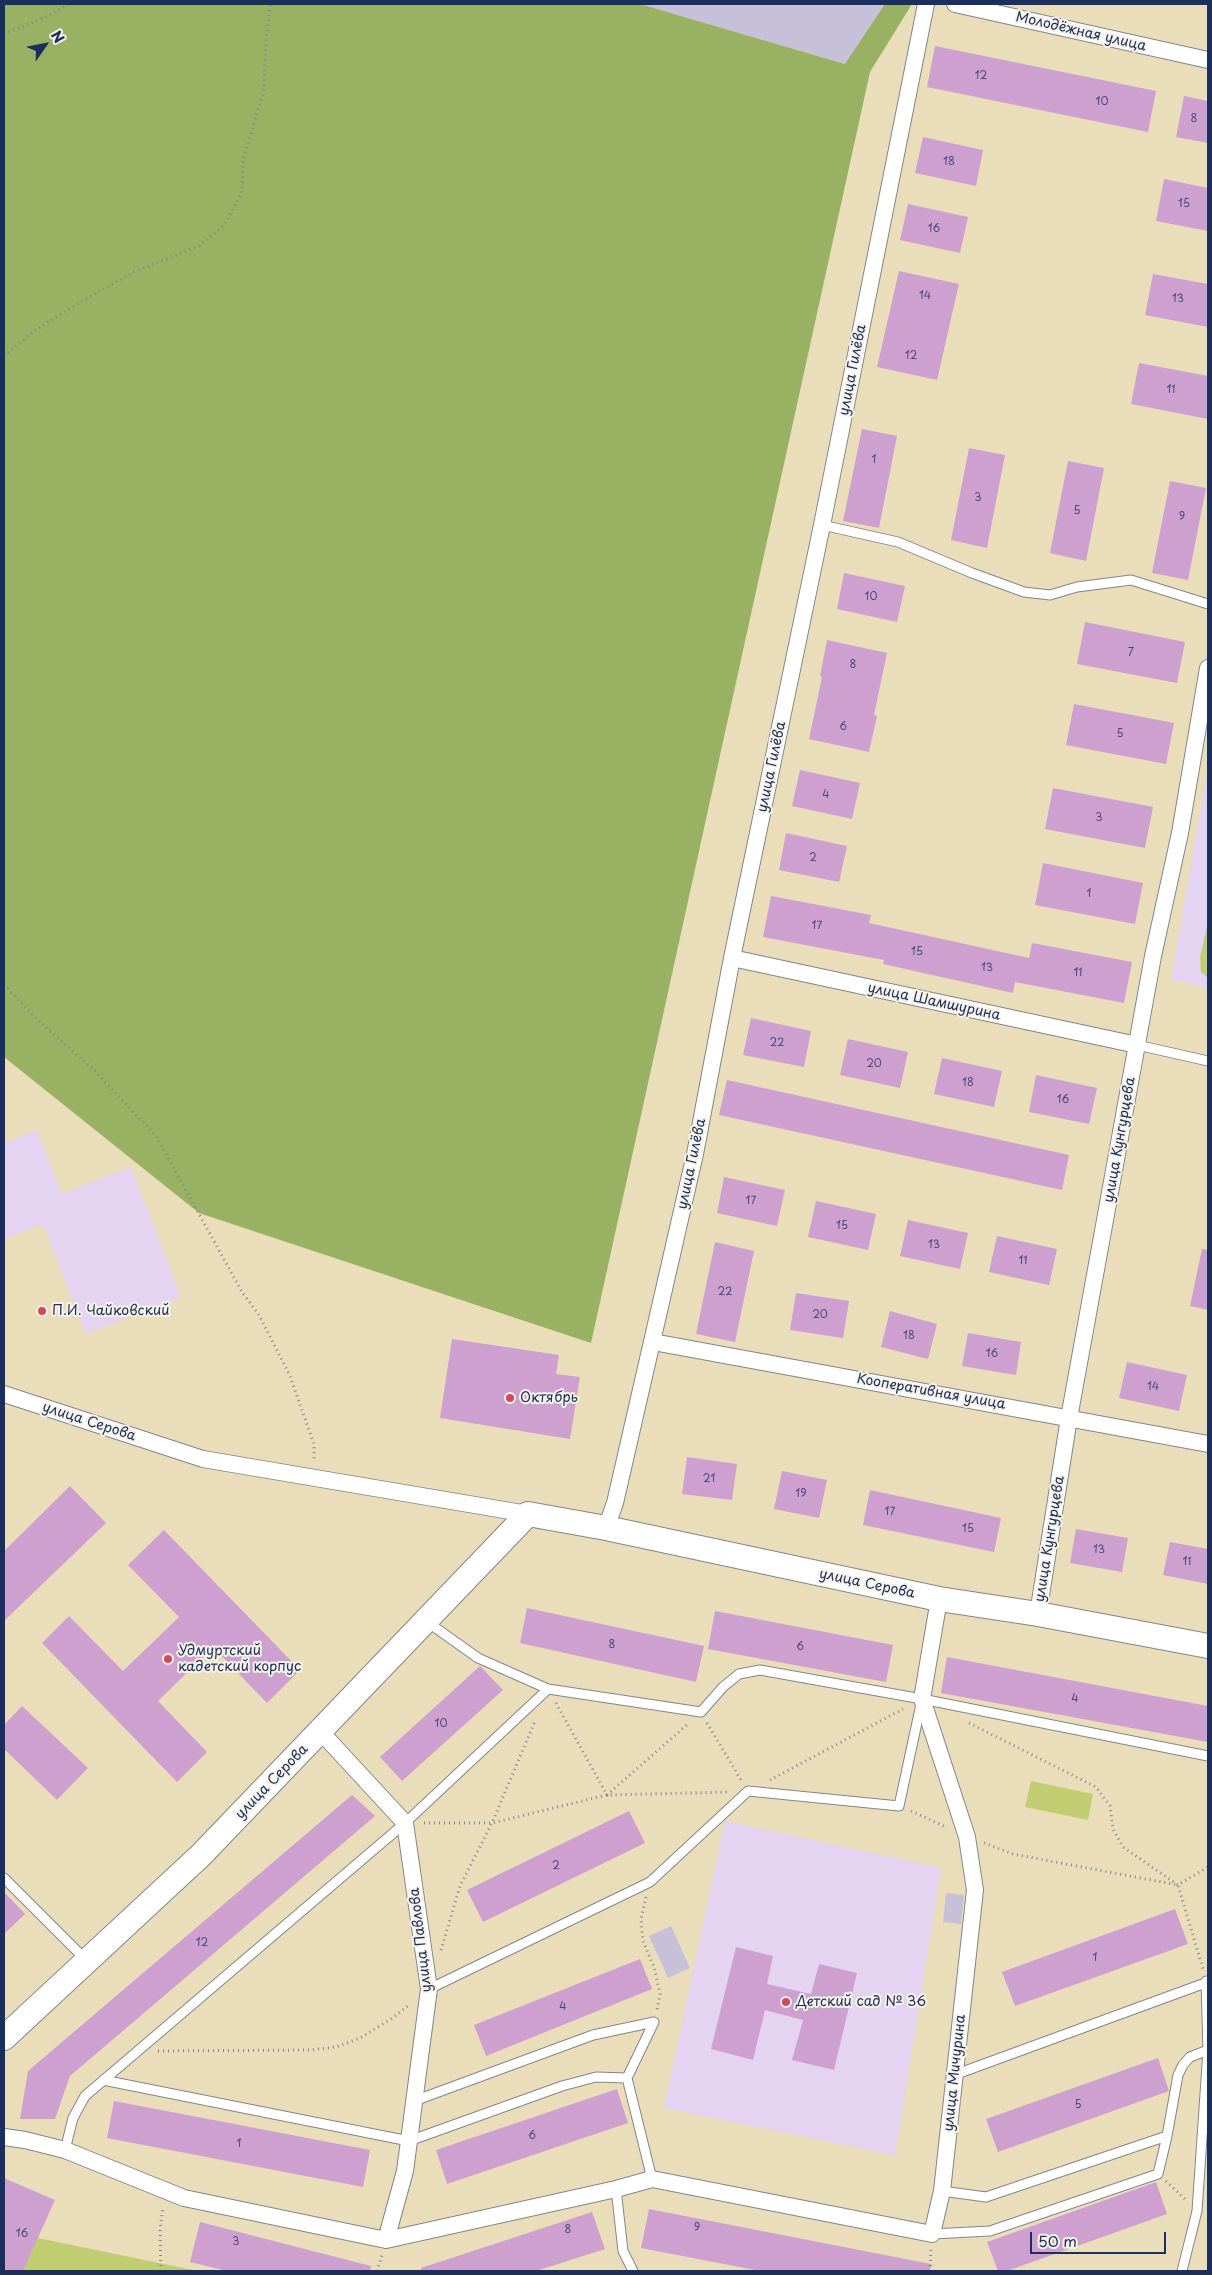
<!DOCTYPE html>
<meta charset="utf-8">
<style>
body{margin:0}
#map{position:relative;width:1212px;height:2275px;overflow:hidden;background:#eaddba;font-family:"Playpen Sans",sans-serif}
canvas{display:block}
.frame{position:absolute;inset:0;border:5px solid #1b2f5e;pointer-events:none}
.north{position:absolute;left:20px;top:20px;width:50px;height:50px;-webkit-text-stroke:4px #f7f3e8;paint-order:stroke;rotate:57deg;font-size:14px;font-weight:700;line-height:20px;text-align:center;color:#1b2f5e}
.north::after{content:'';display:block;margin:auto;width:18px;height:22px;background:#1b2f5e;clip-path:polygon(50% 0,100% 100%,50% 72%,0 100%)}
.scale{position:absolute;left:1030px;top:2232px;width:136px;height:22px;box-sizing:border-box;border:2px solid #1b2f5e;border-top:0;padding-left:6px;font-size:15px;line-height:18px;white-space:nowrap;color:#1b2f5e;-webkit-text-stroke:4px #f7f3e8;paint-order:stroke}
</style>
<div id="map">
<canvas width="1212" height="2275"></canvas>
<div class="frame"></div>
<div class="north">N</div>
<div class="scale">50 m</div>
</div>
<script>
const c = document.querySelector('canvas').getContext('2d');
c.lineJoin = 'round';
function paint(path, color) {
  c.fillStyle = color;
  c.fill(path, 'evenodd');
}
function poly(rows) {
  const path = new Path2D();
  for (const r of rows) {
    path.moveTo(r[0], r[1]);
    for (let i = 2; i < r.length; i += 2) path.lineTo(r[i], r[i + 1]);
  }
  return path;
}
function stroke(path, color, width, dash) {
  c.strokeStyle = color;
  c.lineWidth = width;
  c.lineCap = dash ? 'butt' : 'round';
  c.setLineDash(dash || []);
  c.stroke(path);
}
function drawText(font, color, halo, rows, align = 'center') {
  c.font = font + ' "Playpen Sans",sans-serif';
  c.lineWidth = 4;
  c.setLineDash([]);
  c.textBaseline = 'middle';
  c.strokeStyle = halo;
  c.fillStyle = color;
  for (const [text, x, y, turn = 0] of rows) {
    c.save();
    c.translate(x, y);
    c.rotate((+turn || 0) * Math.PI / 180);
    c.textAlign = isNaN(turn) ? turn : align;
    if (halo) c.strokeText(text, 0, 0);
    c.fillText(text, 0, 0);
    c.restore();
  }
}
paint(poly([
 [1208,768,1208,988,1171,979],
 [37,1130,62,1194,131,1167,181,1297,86,1334,43,1224,4,1239,4,1143],
 [725,1821,941,1868,895,2155,664,2108]
]), '#e4d3f1');
paint(poly([
 [640,4,885,4,846,64],
 [946,1893,964,1895,961,1924,943,1922],
 [671,1926,690,1968,668,1978,649,1936]
]), '#c6c0d9');
paint(poly([
 [1208,922,1208,978,1201,972,1200,957],
 [1031,1781,1093,1794,1088,1820,1025,1807],
 [4,2231,198,2271,4,2271]
]), '#c0ce71');
paint(poly([
 [4,4,640,4,845,64,885,4,912,4,870,72,591,1343,199,1213,4,1057]
]), '#98b163');
paint(poly([
 [935,46,1156,91,1148,132,927,87],
 [1184,96,1208,101,1208,143,1176,137],
 [923,137,983,150,976,186,915,173],
 [1164,179,1208,188,1208,231,1156,221],
 [908,204,968,217,960,253,900,240],
 [899,271,959,284,937,380,877,367],
 [1153,274,1208,284,1208,327,1145,315],
 [1139,363,1208,376,1208,419,1131,404],
 [862,429,897,436,879,528,843,521],
 [969,448,1005,455,987,548,951,540],
 [1068,461,1104,468,1086,561,1050,553],
 [1170,481,1206,488,1188,580,1152,573],
 [844,573,905,586,897,622,837,609],
 [1085,622,1185,642,1177,683,1077,664],
 [827,640,887,653,874,715,877,716,869,752,809,739,822,677,820,676],
 [1074,704,1174,723,1166,764,1066,745],
 [800,770,860,783,852,819,792,806],
 [1053,788,1153,807,1145,848,1045,829],
 [786,833,847,846,839,882,779,870],
 [1043,863,1143,883,1135,924,1035,905],
 [771,896,871,915,869,923,1029,958,1032,943,1132,962,1124,1003,1015,982,1013,993,883,964,884,960,763,937],
 [751,1018,811,1031,804,1067,743,1055],
 [848,1039,908,1052,900,1088,840,1075],
 [942,1058,1002,1071,994,1107,934,1094],
 [1036,1075,1097,1088,1089,1124,1029,1112],
 [727,1080,1069,1155,1062,1190,719,1115],
 [724,1177,785,1190,777,1226,717,1213],
 [816,1201,876,1214,868,1250,808,1237],
 [908,1220,968,1233,960,1269,900,1256],
 [997,1236,1057,1249,1049,1285,989,1272],
 [715,1242,754,1251,735,1342,696,1334],
 [1202,1249,1208,1250,1208,1310,1190,1306],
 [796,1293,849,1301,843,1338,790,1330],
 [890,1311,937,1324,928,1359,881,1347],
 [968,1333,1021,1342,1016,1375,962,1366],
 [452,1339,559,1355,556,1374,580,1377,570,1439,440,1418],
 [1127,1362,1187,1375,1179,1411,1119,1398],
 [687,1457,737,1464,732,1500,682,1494],
 [782,1471,827,1480,819,1518,774,1509],
 [70,1486,106,1523,4,1621,4,1551],
 [870,1490,1001,1518,994,1552,863,1525],
 [1076,1529,1128,1538,1122,1572,1070,1563],
 [164,1530,300,1670,267,1703,213,1647,158,1701,207,1752,177,1782,42,1643,69,1616,123,1671,179,1617,128,1565],
 [1170,1542,1208,1549,1208,1584,1163,1575],
 [527,1608,704,1646,696,1682,520,1643],
 [715,1611,893,1645,886,1682,708,1649],
 [947,1657,1208,1706,1208,1742,941,1693],
 [480,1666,503,1690,402,1781,380,1757],
 [22,1706,88,1768,57,1800,4,1749,4,1725],
 [352,1795,375,1816,70,2076,55,2119,20,2119,28,2071],
 [629,1811,645,1843,483,1922,467,1890],
 [4,1892,25,1914,4,1934],
 [1175,1909,1188,1944,1015,2006,1002,1972],
 [736,1947,773,1956,767,1984,811,1994,819,1964,857,1973,834,2070,792,2060,803,2020,765,2010,753,2060,711,2049],
 [640,1959,652,1989,486,2056,474,2025],
 [1158,2058,1169,2091,998,2152,986,2119],
 [617,2089,628,2123,447,2184,436,2150],
 [114,2101,370,2150,363,2187,107,2138],
 [4,2178,55,2200,23,2271,12,2271,4,2268],
 [1156,2182,1167,2214,1007,2271,998,2271,987,2242],
 [649,2209,931,2264,930,2271,760,2271,641,2248],
 [592,2212,605,2249,536,2271,422,2271,421,2268],
 [200,2222,371,2266,370,2271,227,2271,190,2262]
]), '#cea0d0');
const lane = poly([
 [822,525,898,542,972,573,1024,592,1050,595,1077,587,1131,580,1208,604],
 [1137,1045,1208,1061],
 [426,1621,478,1658,548,1689,701,1712,723,1687,739,1674,760,1670,922,1699,1208,1756],
 [4,1878,87,1961],
 [429,1989,650,1882,748,1791,899,1806,921,1704],
 [954,2075,1208,1982],
 [103,2080,409,2141,562,2086,596,2077,627,2078,652,2179],
 [414,2101,593,2035,654,2022,627,2078],
 [65,2150,73,2118,85,2096,405,1823,548,1689],
 [616,2189,623,2251,633,2271],
 [942,2191,986,2197,1167,2136,1178,2075,1183,2065,1190,2057,1208,2050,1206,1981],
 [932,2234,990,2231,1158,2174,1167,2136],
 [1182,2271,1197,2211,1208,2050]
]);
const street = poly([
 [955,4,1208,60],
 [732,958,1137,1045],
 [653,1342,1208,1444],
 [4,1394,203,1459,528,1514],
 [606,1528,615,1503,695,1154,732,958,822,525,926,4],
 [1038,1614,1069,1418,1153,956,1180,833,1208,668],
 [320,1731,405,1823,429,1989,405,2171,386,2240],
 [4,2137,25,2140,65,2150,184,2198,386,2240,616,2189,652,2179,932,2234,942,2191,975,1890,967,1837,922,1699,939,1599]
]);
const secondary = poly([
 [4,2038,201,1855,528,1514,606,1528,939,1599,1038,1614,1208,1646]
]);
stroke(lane, '#82868c', 11);
stroke(street, '#82868c', 18);
stroke(secondary, '#82868c', 26);
stroke(poly([
 [4,34,48,16,69,4],
 [4,356,34,331,79,303,136,271,199,246,224,225,242,193,243,160,264,90,266,38,271,4],
 [4,985,40,1022,94,1070,156,1136,242,1292,259,1315,290,1376,314,1444,314,1462],
 [556,1703,607,1795,689,1723],
 [707,1723,741,1780],
 [969,1723,1096,1787,1110,1806,1113,1829,1123,1847,1178,1885,1208,1867],
 [770,1780,903,1709],
 [911,1811,946,1827],
 [424,1823,492,1823,607,1795,729,1792],
 [984,1843,1013,1854,1178,1885,1203,1969],
 [646,1897,641,1919,643,1941,654,1967,660,1994,657,2010],
 [441,1950,460,1886,492,1823,535,1721],
 [158,2051,310,2050,336,2047,360,2038,391,2019,409,2005],
 [1166,2181,1185,2199],
 [161,2271,160,2231,163,2207],
 [377,2271,382,2255],
 [930,2271,931,2249]
]), '#82868c', 3, [1, 4]);
stroke(lane, '#fff', 9);
stroke(street, '#fff', 16);
stroke(secondary, '#fff', 24);
for (const [x, y, r, color] of [
 [42,1311,5,"#d1495b"],
 [510,1398,5,"#d1495b"],
 [168,1659,5,"#d1495b"],
 [786,2002,5,"#d1495b"]
]) {
  const dot = new Path2D();
  dot.arc(x, y, r, 0, 2 * Math.PI);
  c.fillStyle = color;
  c.fill(dot);
  stroke(dot, '#f7f3e8', 2);
}
drawText('11px', '#484b7a', null, [
 ["12",981,76],
 ["10",1102,102],
 ["8",1194,119],
 ["18",949,162],
 ["15",1184,204],
 ["16",934,229],
 ["14",925,296],
 ["13",1178,299],
 ["12",911,356],
 ["11",1171,390],
 ["1",874,460],
 ["3",978,498],
 ["5",1077,511],
 ["9",1182,517],
 ["10",871,597],
 ["7",1131,653],
 ["8",853,665],
 ["6",843,727],
 ["5",1120,734],
 ["4",826,795],
 ["3",1099,818],
 ["2",813,858],
 ["1",1089,894],
 ["17",817,926],
 ["15",917,952],
 ["13",987,968],
 ["11",1078,973],
 ["22",777,1043],
 ["20",874,1064],
 ["18",968,1083],
 ["16",1063,1100],
 ["17",751,1201],
 ["15",842,1226],
 ["13",934,1245],
 ["11",1023,1261],
 ["22",725,1292],
 ["20",820,1315],
 ["18",909,1336],
 ["16",992,1354],
 ["14",1153,1387],
 ["21",709,1479],
 ["19",801,1494],
 ["17",890,1512],
 ["15",968,1529],
 ["13",1099,1550],
 ["11",1187,1562],
 ["8",612,1645],
 ["6",800,1647],
 ["4",1075,1699],
 ["10",441,1724],
 ["2",556,1866],
 ["12",202,1943],
 ["1",1095,1958],
 ["4",563,2007],
 ["5",1078,2105],
 ["6",532,2136],
 ["1",239,2144],
 ["9",697,2228],
 ["8",568,2230],
 ["16",22,2234],
 ["3",236,2242]
]);
drawText('14px', '#1b2f5e', '#f7f3e8', [
 ["Молодёжная улица",1081,32,13],
 ["улица Гилёва",853,370,-79],
 ["улица Гилёва",772,767,-78],
 ["улица Шамшурина",934,1002,12],
 ["улица Кунгурцева",1120,1140,-80],
 ["улица Гилёва",692,1164,-78],
 ["Кооперативная улица",931,1392,10],
 ["улица Серова",89,1422,18],
 ["улица Кунгурцева",1050,1539,-81],
 ["улица Серова",867,1584,12],
 ["улица Серова",272,1782,-46],
 ["улица Павлова",421,1940,-97],
 ["улица Мичурина",955,2073,-84]
]);
drawText('14px', '#1b2f5e', '#f7f3e8', [
 ["П.И. Чайковский",52,1311],
 ["Октябрь",520,1398],
 ["Удмуртский",178,1651],
 ["кадетский корпус",178,1667],
 ["Детский сад № 36",796,2002]
], 'left');
</script>
